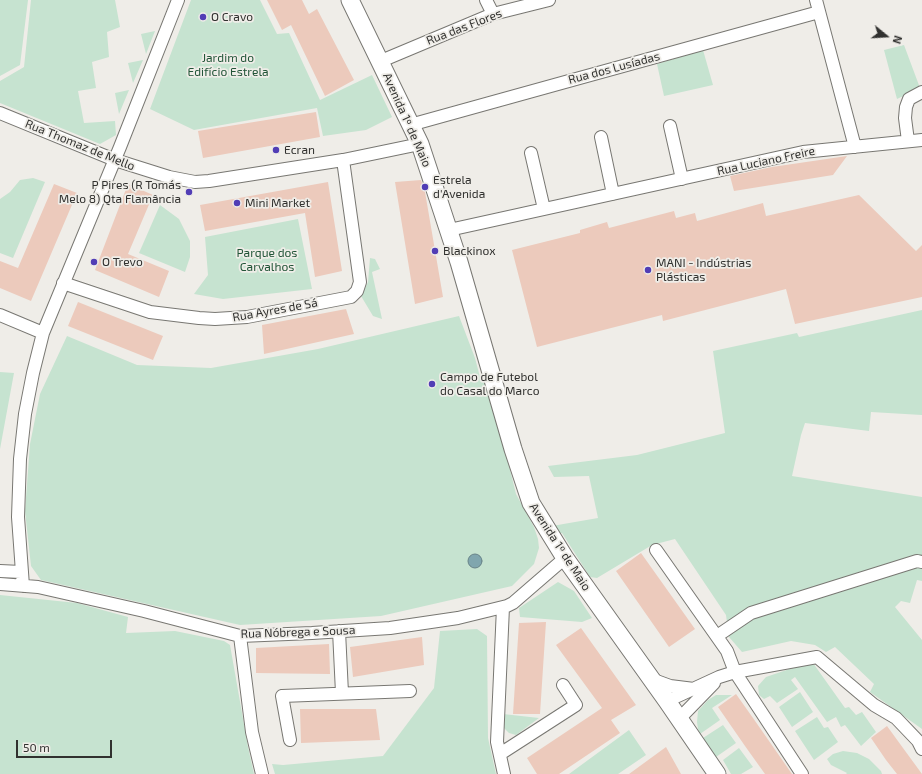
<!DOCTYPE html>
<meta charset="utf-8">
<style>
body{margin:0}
#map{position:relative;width:922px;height:774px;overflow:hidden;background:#efede8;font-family:"Exo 2",sans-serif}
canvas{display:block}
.north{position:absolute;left:866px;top:16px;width:40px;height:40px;-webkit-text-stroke:3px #efede8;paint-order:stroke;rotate:108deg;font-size:11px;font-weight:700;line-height:16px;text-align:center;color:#31312f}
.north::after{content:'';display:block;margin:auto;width:14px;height:18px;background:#31312f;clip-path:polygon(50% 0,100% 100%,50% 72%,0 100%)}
.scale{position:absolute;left:16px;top:740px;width:96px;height:18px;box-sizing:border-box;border:2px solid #31312f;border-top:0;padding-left:5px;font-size:12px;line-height:14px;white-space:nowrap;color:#31312f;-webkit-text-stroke:3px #efede8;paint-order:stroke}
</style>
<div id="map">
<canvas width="922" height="774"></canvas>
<div class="north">N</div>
<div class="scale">50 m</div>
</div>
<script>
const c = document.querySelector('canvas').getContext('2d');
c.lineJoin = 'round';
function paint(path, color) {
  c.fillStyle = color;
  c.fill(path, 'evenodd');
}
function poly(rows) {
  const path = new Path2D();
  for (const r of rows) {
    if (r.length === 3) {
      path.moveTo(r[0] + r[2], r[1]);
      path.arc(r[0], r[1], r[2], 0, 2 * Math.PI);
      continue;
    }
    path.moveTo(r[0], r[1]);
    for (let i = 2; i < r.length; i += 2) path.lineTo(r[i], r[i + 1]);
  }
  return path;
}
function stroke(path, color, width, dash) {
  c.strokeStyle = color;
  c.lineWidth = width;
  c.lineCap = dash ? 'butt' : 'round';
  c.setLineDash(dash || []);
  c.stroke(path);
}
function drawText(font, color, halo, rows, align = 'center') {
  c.font = font + ' "Exo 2",sans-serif';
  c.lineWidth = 3.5;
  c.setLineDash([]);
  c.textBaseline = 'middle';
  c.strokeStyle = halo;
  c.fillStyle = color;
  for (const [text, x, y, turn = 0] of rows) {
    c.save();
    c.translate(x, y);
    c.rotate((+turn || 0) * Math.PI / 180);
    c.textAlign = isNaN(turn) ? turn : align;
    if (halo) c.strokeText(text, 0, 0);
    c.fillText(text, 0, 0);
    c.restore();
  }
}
paint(poly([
 [0,0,28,0,20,65,0,76],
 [31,0,115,0,120,27,107,32,109,57,92,62,96,88,78,91,84,123,115,121,116,135,100,144,0,103,0,81,24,67],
 [191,0,260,0,277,34,289,33,320,100,372,75,392,117,366,130,323,136,317,108,194,130,150,109],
 [155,31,146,54,141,34],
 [904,45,920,88,897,99,884,50],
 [703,50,713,85,664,96,657,64],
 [143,60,133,83,128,63],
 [129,90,119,114,115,93],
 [33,178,45,182,13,258,0,253,0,199,10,192,20,180],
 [160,205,179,219,190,241,190,257,185,272,139,253],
 [298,219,312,289,223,299,194,294,208,275,205,237],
 [370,258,375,259,380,269,372,272,382,319,373,316,361,296,368,282],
 [922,310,922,415,871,412,869,431,805,423,801,435,792,476,922,497,922,581,917,580,910,603,901,601,895,607,922,640,922,729,870,692,874,684,835,647,826,652,815,645,791,641,742,652,729,637,726,615,675,539,652,545,597,578,590,577,562,533,555,535,552,526,598,518,589,476,554,477,548,466,637,455,725,433,713,351,797,333,799,337],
 [459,316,475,358,480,377,487,376,516,494,534,527,538,539,539,548,534,564,512,586,381,616,240,625,41,580,31,566,25,511,30,444,40,394,67,336,137,365,211,368,318,349],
 [0,372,14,373,0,449],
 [558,582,574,591,592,618,582,622,520,617,519,608],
 [0,595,77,603,128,617,126,633,175,631,224,641,230,645,248,747,254,774,0,774],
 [477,629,487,636,488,738,496,774,275,774,272,764,283,765,383,756,434,688,440,631],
 [807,663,813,663,845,708,849,707,856,715,862,712,876,732,861,746,845,725,841,727,836,717,827,722,795,677,791,680,798,689,777,703,770,696,764,699,759,695,758,686,766,677],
 [800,692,813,712,792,727,779,707],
 [716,695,732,695,712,708,720,720,700,734,698,729,697,722,698,711,708,700],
 [503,714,539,718,516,735,509,733,504,728],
 [817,717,824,728,828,727,838,742,814,760,795,731],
 [723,725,736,743,716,757,703,738],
 [629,730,646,755,618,774,569,774],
 [739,748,753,767,741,774,731,774,723,760],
 [843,751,857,753,869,759,881,771,882,774,846,774,847,773,831,765,827,759,833,754]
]), '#c6e3d0');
const water = poly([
 [475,561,7]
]);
paint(water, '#80a6ae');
stroke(water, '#688388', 1);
paint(poly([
 [267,0,302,0,309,14,317,9,354,80,325,96,291,25,282,30],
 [316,112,320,137,203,158,198,131],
 [847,156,833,175,734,191,730,176,772,167],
 [421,180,425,192,443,297,415,304,395,182],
 [328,182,342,271,315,277,305,213,205,231,200,205],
 [54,184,77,193,31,301,0,288,0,261,18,268],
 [128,184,153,195,128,254,169,271,159,297,95,270],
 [859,195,916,251,922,245,922,297,795,324,786,289,663,321,662,315,537,347,512,250,580,233,580,230,607,222,609,228,674,211,676,218,695,213,697,221,763,203,766,216],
 [78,302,163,336,153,360,68,326],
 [346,309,354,334,264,354,262,325],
 [641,553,695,629,669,647,616,571],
 [546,622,540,714,513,714,519,623],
 [581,628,636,705,611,720,620,733,559,774,537,774,527,758,602,708,556,645],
 [422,637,424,665,353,677,350,647],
 [329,644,330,674,256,673,256,648],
 [736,694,753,718,792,774,765,774,745,746,718,707],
 [300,709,376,709,380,740,301,743],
 [887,726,903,748,922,774,897,774,886,760,871,738],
 [666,747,681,774,629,774]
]), '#eccabc');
const street = poly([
 [486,0,493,14],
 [816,0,855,147],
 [381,61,493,14,549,0],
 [0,113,115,160,169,177,195,182,209,181,343,160,420,144],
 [410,125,576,79,819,12],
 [670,126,682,179],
 [601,137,613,194],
 [908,141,905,118,906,107,909,99,922,92],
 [531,153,544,209],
 [449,230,803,152,922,140],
 [63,283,150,312,199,318,215,319,247,317,351,297,357,291,360,282,343,160],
 [0,315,43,333],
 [656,550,727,651,735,672,802,774],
 [0,571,21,572],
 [0,584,38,587,144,611,240,636,312,633,390,628,458,618,507,606,513,603,565,558],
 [23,586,18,517,20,459,25,414,33,373,43,333,120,147,178,0],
 [503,607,497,742,504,774],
 [339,631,342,693],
 [240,636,252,732,262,774],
 [717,636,751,613,917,561,922,562],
 [651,679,670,686,694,689],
 [667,701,719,677,735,672,817,657,874,705,896,718,918,741,922,749],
 [679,719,714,683],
 [290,740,282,696,410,691],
 [500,754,576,705,563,685]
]);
const secondary = poly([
 [350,0,420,144,459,262,513,449,531,503,565,558,667,701,717,774]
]);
stroke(street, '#787772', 14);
stroke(secondary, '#787772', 19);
stroke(street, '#fff', 12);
stroke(secondary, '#fff', 17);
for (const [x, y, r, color] of [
 [203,17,4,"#513db5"],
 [276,150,4,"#513db5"],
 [425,187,4,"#513db5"],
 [189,192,4,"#513db5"],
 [237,203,4,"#513db5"],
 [435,251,4,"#513db5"],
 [94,262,4,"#513db5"],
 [648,270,4,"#513db5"],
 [432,384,4,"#513db5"]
]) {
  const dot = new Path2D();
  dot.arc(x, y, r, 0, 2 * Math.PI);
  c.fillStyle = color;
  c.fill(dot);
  stroke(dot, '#efede8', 1.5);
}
drawText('12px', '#31312f', '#efede8', [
 ["O Cravo",211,17],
 ["Ecran",284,150],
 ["Estrela",433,180],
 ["d'Avenida",433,194],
 ["P Pires (R Tomás",181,185,"right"],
 ["Melo 8) Qta Flamância",181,199,"right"],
 ["Mini Market",245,203],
 ["Blackinox",443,251],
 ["O Trevo",102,262],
 ["MANI - Indústrias",656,263],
 ["Plásticas",656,277],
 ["Campo de Futebol",440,377],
 ["do Casal do Marco",440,391]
], 'left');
drawText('12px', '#31312f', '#efede8', [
 ["Rua das Flores",464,27,-21],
 ["Rua dos Lusíadas",614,68,-15],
 ["Avenida 1º de Maio",407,120,66],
 ["Rua Thomaz de Mello",80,145,22],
 ["Rua Luciano Freire",766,161,-12],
 ["Rua Ayres de Sá",275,310,-10],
 ["Avenida 1º de Maio",560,547,57],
 ["Rua Nóbrega e Sousa",298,632,-2]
]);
drawText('12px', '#215437', '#efede8', [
 ["Jardim do",228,58],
 ["Edifício Estrela",228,72],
 ["Parque dos",267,253],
 ["Carvalhos",267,267]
]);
</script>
